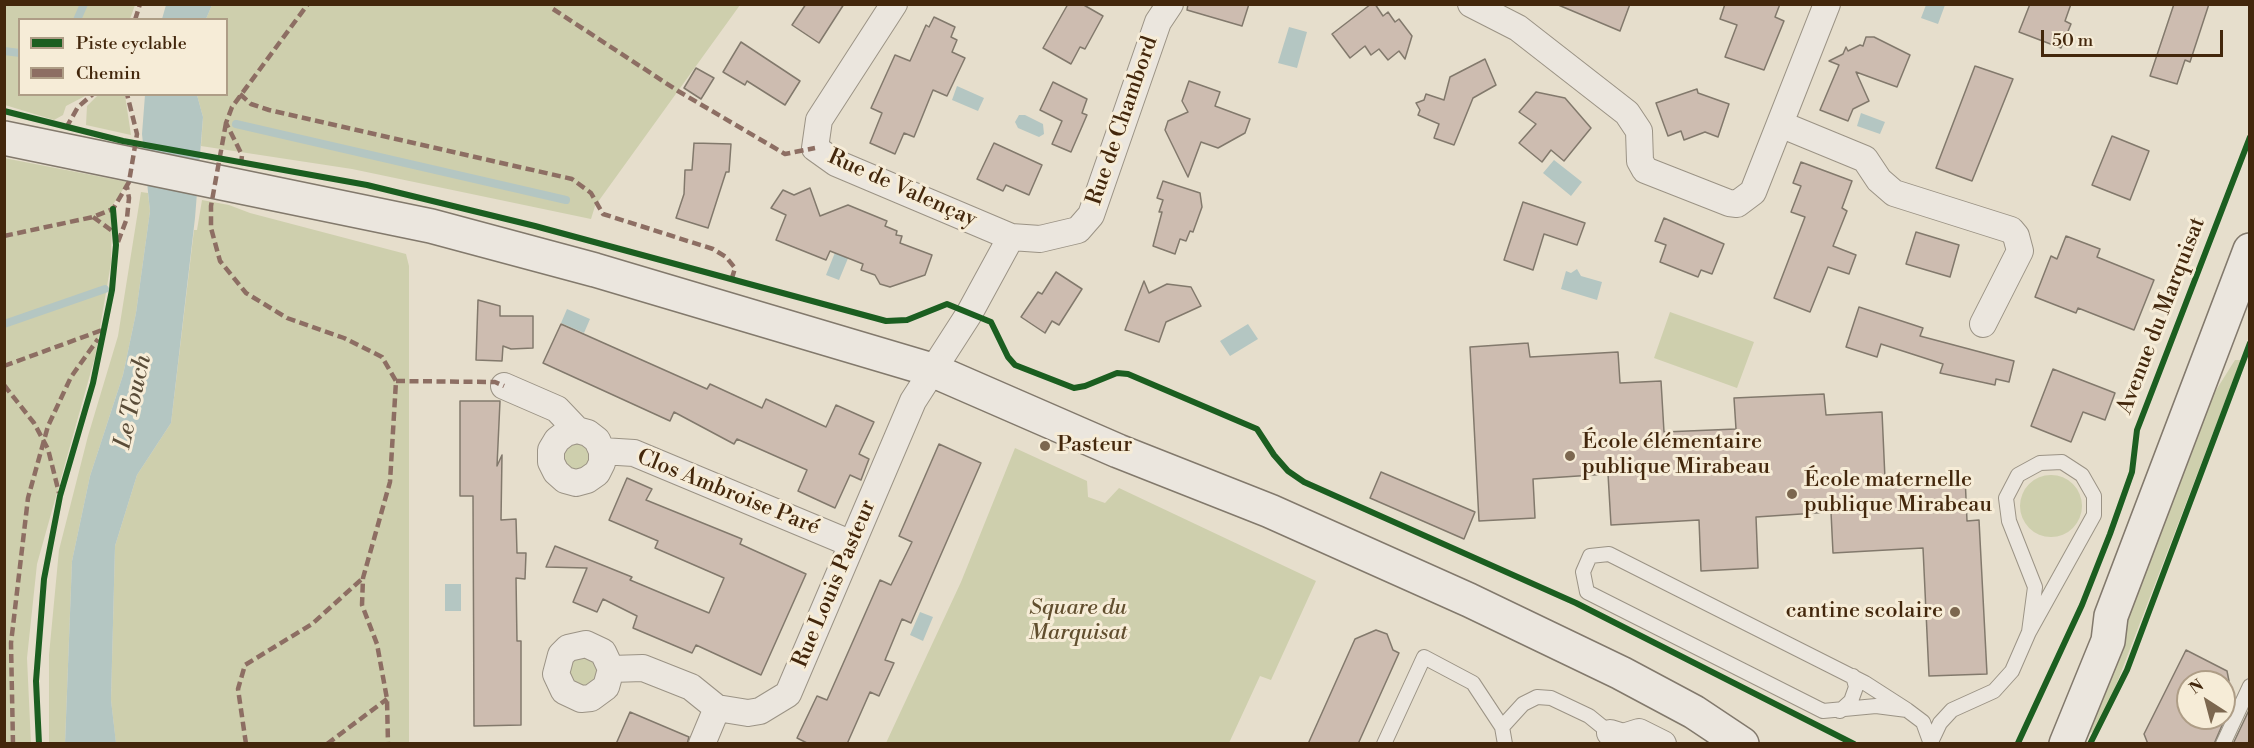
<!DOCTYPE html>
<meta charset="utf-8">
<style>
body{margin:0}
#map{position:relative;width:2254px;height:748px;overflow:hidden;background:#e6decc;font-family:"Libre Bodoni",serif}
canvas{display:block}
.frame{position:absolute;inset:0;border:6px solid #43270c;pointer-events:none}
.legend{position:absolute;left:18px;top:18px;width:210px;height:78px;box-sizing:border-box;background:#f6ecd7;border:2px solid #ae9d86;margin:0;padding:8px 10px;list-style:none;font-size:18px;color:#43270c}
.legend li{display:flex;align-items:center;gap:12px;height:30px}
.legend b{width:30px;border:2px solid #ae9d86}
.north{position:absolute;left:2176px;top:670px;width:60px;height:60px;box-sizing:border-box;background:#f6ecd7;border:2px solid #ae9d86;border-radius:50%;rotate:324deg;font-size:16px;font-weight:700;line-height:24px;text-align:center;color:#43270c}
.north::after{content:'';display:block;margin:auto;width:21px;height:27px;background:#7c674f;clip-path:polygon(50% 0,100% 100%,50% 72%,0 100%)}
.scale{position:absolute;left:2041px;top:30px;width:182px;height:27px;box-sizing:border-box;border:3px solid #43270c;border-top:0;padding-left:8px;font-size:18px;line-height:21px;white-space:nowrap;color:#43270c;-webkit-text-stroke:4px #f6ecd7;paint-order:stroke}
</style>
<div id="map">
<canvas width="2254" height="748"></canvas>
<div class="frame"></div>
<ul class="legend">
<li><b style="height:8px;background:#1b5e20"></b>Piste cyclable</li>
<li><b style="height:8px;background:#8d6e63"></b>Chemin</li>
</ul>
<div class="north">N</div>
<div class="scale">50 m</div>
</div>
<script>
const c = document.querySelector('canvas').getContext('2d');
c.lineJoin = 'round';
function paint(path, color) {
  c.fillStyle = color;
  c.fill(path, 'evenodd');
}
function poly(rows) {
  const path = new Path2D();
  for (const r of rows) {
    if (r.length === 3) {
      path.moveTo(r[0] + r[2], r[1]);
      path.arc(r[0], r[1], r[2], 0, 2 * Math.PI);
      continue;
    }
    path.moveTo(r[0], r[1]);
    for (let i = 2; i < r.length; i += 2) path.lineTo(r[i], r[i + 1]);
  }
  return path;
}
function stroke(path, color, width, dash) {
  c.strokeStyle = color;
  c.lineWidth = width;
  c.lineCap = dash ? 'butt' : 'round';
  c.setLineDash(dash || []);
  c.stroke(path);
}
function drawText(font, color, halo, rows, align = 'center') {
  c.font = font + ' "Libre Bodoni",serif';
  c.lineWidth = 6;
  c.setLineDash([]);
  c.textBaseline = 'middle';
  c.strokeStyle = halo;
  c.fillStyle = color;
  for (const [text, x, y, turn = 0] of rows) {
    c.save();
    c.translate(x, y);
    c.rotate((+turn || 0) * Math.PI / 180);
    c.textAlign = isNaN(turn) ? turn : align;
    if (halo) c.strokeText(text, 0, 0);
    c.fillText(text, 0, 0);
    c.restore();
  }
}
paint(poly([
 [4,5,5,4,135,5,130,19,20,20,20,94,87,95,66,106,63,115,54,120,5,105],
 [212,5,740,5,595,206,591,219,352,169,201,146,203,117,197,95,226,94,226,20,206,19],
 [99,94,125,95,131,135,86,125,87,106],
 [4,158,128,182,112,206,111,263,95,357,37,564,27,658,31,744,4,743],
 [141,192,148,193,150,211,136,313,123,375,90,476,72,561,65,743,49,744,49,655,59,550,88,436,118,336],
 [202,200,229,205,250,213,406,254,409,266,409,743,116,744,111,700,115,546,137,475,171,423,194,230,197,230],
 [1670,312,1754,342,1737,388,1654,358],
 [2235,360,2241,360,2100,727,2089,734,2082,732,2196,422],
 [570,443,584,443,591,453,589,466,576,472,564,466,562,453],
 [1015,448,1087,481,1088,497,1105,503,1119,488,1316,581,1271,680,1260,676,1229,743,886,743,961,582],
 [2051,506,31],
 [583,652,602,666,593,688,569,684,568,660]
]), '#cecfad');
paint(poly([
 [166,5,166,4,212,5,206,19,162,19],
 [1926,5,1945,5,1938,24,1921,18],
 [1289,27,1307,32,1297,68,1278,63],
 [957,86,984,98,978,111,952,100],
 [145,95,197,95,203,117,195,218,171,423,137,475,115,546,111,700,116,743,65,744,72,561,90,476,123,375,136,313,150,211,142,134],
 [1861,113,1885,122,1880,134,1857,126],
 [1019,115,1025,115,1043,124,1044,134,1039,137,1018,128,1015,122],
 [1554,160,1582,182,1571,196,1543,173],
 [838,245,851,251,839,280,826,275],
 [1577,269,1581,276,1602,282,1597,300,1561,289,1566,271,1571,273],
 [567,309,590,319,584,333,561,323],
 [1248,324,1258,339,1230,356,1220,341],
 [445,584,461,584,461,611,445,611],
 [920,612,933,617,923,641,910,635]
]), '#b4c6c2');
stroke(poly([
 [77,20,84,4],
 [4,51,20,53],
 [236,124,566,200],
 [4,324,105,289]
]), '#b4c6c2', 8);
const building = poly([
 [806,4,844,4,819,43,792,25,806,4],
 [1068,4,1082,4,1103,16,1085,49,1080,47,1071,64,1043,48,1068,4],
 [1188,4,1249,4,1242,26,1187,10,1188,4],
 [1371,4,1375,4,1383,16,1388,12,1395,22,1399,19,1412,36,1405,59,1399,51,1388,60,1379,49,1371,55,1365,46,1350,58,1332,34,1371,4],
 [1556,4,1630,4,1620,31,1556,4],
 [1725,4,1780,4,1775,17,1784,21,1764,70,1725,57,1737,25,1720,19,1725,4],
 [2030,4,2071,4,2065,21,2071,24,2061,48,2019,32,2030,4],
 [2174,4,2209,4,2190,62,2185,60,2177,84,2150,76,2174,4],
 [934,17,955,27,951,37,957,40,952,52,965,58,947,96,933,90,914,137,904,133,895,154,870,143,882,113,871,108,895,55,910,61,926,25,929,27,934,17],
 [1866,37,1874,37,1910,55,1897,87,1856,72,1869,101,1853,109,1848,121,1820,110,1839,65,1829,61,1843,54,1846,47,1848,51,1860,45,1863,46,1866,37],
 [741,42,800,81,785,105,747,81,745,85,723,72,741,42],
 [1485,59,1496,85,1473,98,1454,145,1434,138,1439,124,1418,115,1420,110,1416,103,1424,100,1426,94,1444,100,1450,77,1485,59],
 [1975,66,2013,79,1972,181,1936,168,1975,66],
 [696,68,714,78,701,99,684,88,696,68],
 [1189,81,1220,92,1215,106,1250,119,1245,133,1218,148,1201,142,1188,177,1165,130,1168,121,1188,112,1182,101,1189,81],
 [1053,82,1087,99,1082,113,1087,115,1071,152,1052,144,1062,121,1040,110,1053,82],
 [1697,89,1698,93,1729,104,1718,137,1705,132,1684,140,1681,131,1668,136,1656,103,1697,89],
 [1536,92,1565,98,1591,128,1564,161,1551,150,1542,162,1519,143,1536,124,1519,112,1536,92],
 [2112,136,2149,151,2130,200,2092,185,2112,136],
 [694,143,731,144,729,172,726,172,708,228,676,218,684,194,685,170,692,170,694,143],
 [994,143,1042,165,1029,195,1006,185,1003,191,977,179,994,143],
 [1801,162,1852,181,1842,208,1847,211,1833,246,1856,255,1849,274,1828,267,1810,312,1774,298,1805,217,1791,212,1801,186,1793,183,1801,162],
 [1163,181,1200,193,1202,207,1193,232,1190,231,1186,241,1180,239,1175,254,1153,246,1162,212,1159,212,1163,200,1157,198,1163,181],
 [810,188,820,216,848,205,887,221,885,226,897,231,896,235,902,236,900,243,932,255,925,275,890,287,880,284,875,275,861,270,863,264,830,251,826,260,776,240,786,215,771,208,783,190,794,195,810,188],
 [1523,202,1585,223,1577,245,1544,234,1533,270,1504,260,1523,202],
 [1664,218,1724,244,1712,274,1701,270,1698,277,1660,262,1666,245,1655,241,1664,218],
 [1916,232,1959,245,1950,277,1906,264,1916,232],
 [2066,236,2100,249,2097,257,2154,280,2134,330,2078,308,2076,313,2035,297,2051,256,2057,259,2066,236],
 [1056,272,1082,289,1059,325,1052,321,1045,333,1021,317,1038,292,1042,294,1056,272],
 [1144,281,1149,293,1167,284,1191,287,1201,306,1166,322,1159,342,1125,330,1144,281],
 [478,300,500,306,500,316,533,316,533,348,511,349,503,346,502,361,476,360,478,300],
 [1859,307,1923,328,1920,336,2014,361,2009,382,1996,379,1995,385,1940,373,1943,364,1881,344,1877,357,1846,347,1859,307],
 [561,324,707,389,710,384,762,408,766,399,826,427,836,405,874,422,859,454,869,459,861,480,850,475,835,508,798,491,807,470,737,439,734,444,674,412,670,421,543,363,561,324],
 [1528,343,1530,357,1618,352,1620,383,1661,381,1664,432,1736,429,1734,398,1824,394,1826,415,1882,412,1885,479,1965,476,1967,521,1979,520,1987,674,1929,676,1923,548,1833,553,1831,512,1756,517,1758,568,1701,571,1699,520,1611,525,1608,474,1533,479,1535,518,1479,521,1470,347,1528,343],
 [2053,369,2115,393,2105,420,2083,412,2071,442,2031,426,2053,369],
 [460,401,500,401,497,466,502,455,501,520,516,519,517,553,526,553,525,579,516,578,517,641,521,641,521,725,474,726,473,496,460,496,460,401],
 [939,444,981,463,911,623,902,619,885,660,894,663,879,696,870,692,847,744,809,744,797,738,817,696,827,700,880,580,891,585,912,542,899,536,939,444],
 [1381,472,1475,512,1464,539,1370,498,1381,472],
 [627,478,652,489,646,500,742,539,740,544,806,574,761,675,696,645,692,653,633,628,637,616,603,599,597,612,573,602,587,568,546,567,555,546,632,577,630,580,709,613,724,578,655,548,658,541,609,520,627,478],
 [1376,630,1387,634,1393,650,1399,653,1358,744,1308,744,1355,639,1376,630],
 [2186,650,2227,671,2229,681,2224,691,2224,682,2188,682,2188,718,2224,718,2224,696,2233,700,2214,744,2148,744,2144,734,2186,650],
 [2250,708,2250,744,2233,744,2250,708],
 [630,712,689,737,687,744,616,744,630,712]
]);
paint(building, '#cdbcb0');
stroke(building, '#82796c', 1.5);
const service = poly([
 [1907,710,1876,706,1823,711,1587,592,1583,572,1590,556,1609,554,1865,683,1907,710,1923,722,1931,744],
 [1840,711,1851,701,1856,687,1853,676],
 [1502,727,1523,704,1537,697,1551,698,1589,716,1610,733],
 [1931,742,1940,723,1952,710,1994,691,2012,671,2029,632,2094,515,2094,496,2082,475,2062,462,2040,463,2018,475,2006,498,2009,521,2035,587,2029,632],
 [1384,744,1424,657,1473,683,1502,727,1505,744],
 [2223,744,2250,686]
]);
const minor = poly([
 [894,4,819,120,815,148,836,163,1011,237,1040,239,1078,230,1091,215,1158,22,1170,4],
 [1471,4,1518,28,1627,113,1639,131,1640,161,1645,170,1729,203,1737,204,1753,192,1827,4],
 [1780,124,1865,159,1879,180,1894,193,2011,230,2016,236,2020,251,1983,324],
 [504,386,557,409,577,430],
 [602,451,602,463,597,473,587,480,576,483,565,480,556,472,551,462,551,450,557,440,566,433,577,430,588,433,597,440,602,451,634,453,852,544],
 [611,669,606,687,591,698,581,699,564,691,556,674,561,655,568,648,586,644,603,652,611,669,643,668,691,687,717,708],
 [1610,733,1623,737,1639,732,1663,744],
 [702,744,717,708,748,713,760,711,788,694,913,401,969,314,1011,237]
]);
const secondary = poly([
 [4,138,431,226,595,270,932,370,1118,451,1270,511,1469,600,1621,673,1694,712,1742,744],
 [2066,744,2108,641,2111,616,2250,250]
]);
stroke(service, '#9b9385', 16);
stroke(minor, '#9b9385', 28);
stroke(secondary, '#82796c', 36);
stroke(service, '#ebe6de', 14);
stroke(minor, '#ebe6de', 26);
stroke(secondary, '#ebe6de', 33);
stroke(poly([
 [553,9,678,91,785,154,815,148],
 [135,20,140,4],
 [240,94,251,104,269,110,572,179,591,193,603,214,713,249,726,257,735,268,732,278],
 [226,123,211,206,211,228,220,261,246,293,287,318,344,338,382,357,396,381,390,482,363,578,362,605,377,644,387,699,388,744],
 [66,128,78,107,93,94],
 [241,165,242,155,226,123,232,107,308,4],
 [93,217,115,233],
 [4,236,93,217,113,209,129,182,137,134,127,94],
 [118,242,127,218,129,198,127,187],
 [4,366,105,329],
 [396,381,495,382,504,386],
 [4,385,34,423,48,449,59,493],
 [13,744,11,643,28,498,48,426,71,377,98,339],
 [246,744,238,689,245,665,312,624,363,578],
 [327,744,387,699]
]), '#8d6e63', 4.5, [9, 4.5]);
stroke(poly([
 [4,111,123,141,367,185,535,226,886,321,907,320,947,304,991,322,1008,357,1015,365,1074,388,1085,386,1117,373,1128,374,1257,429,1274,455,1288,471,1304,482,1576,603,1854,744],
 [2018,743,2082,605,2110,534,2132,472,2137,430,2250,137],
 [39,744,36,681,44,579,60,496,93,383,112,290,116,245,113,209],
 [2090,744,2127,670,2250,343]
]), '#1b5e20', 6);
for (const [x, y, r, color] of [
 [1045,446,6,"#7c674f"],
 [1570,456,6,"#7c674f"],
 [1792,494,6,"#7c674f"],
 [1955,612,6,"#7c674f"]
]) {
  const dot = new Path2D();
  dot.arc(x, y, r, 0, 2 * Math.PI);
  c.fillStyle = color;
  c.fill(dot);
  stroke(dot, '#f6ecd7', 2);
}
drawText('22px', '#43270c', '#f6ecd7', [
 ["Rue de Chambord",1123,121,-71],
 ["Rue de Valençay",902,189,24],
 ["Avenue du Marquisat",2162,316,-69],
 ["Clos Ambroise Paré",728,493,22],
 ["Rue Louis Pasteur",835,584,-67]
]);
drawText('22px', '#43270c', '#f6ecd7', [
 ["École élémentaire",1582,443],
 ["publique Mirabeau",1582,468],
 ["Pasteur",1057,446],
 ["École maternelle",1804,481],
 ["publique Mirabeau",1804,506],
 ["cantine scolaire",1943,612,"right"]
], 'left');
drawText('italic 22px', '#614e2e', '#f6ecd7', [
 ["Square du",1078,609],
 ["Marquisat",1078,634]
]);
drawText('italic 24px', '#5a4c38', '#f6ecd7', [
 ["Le Touch",134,402,-77]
]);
</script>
